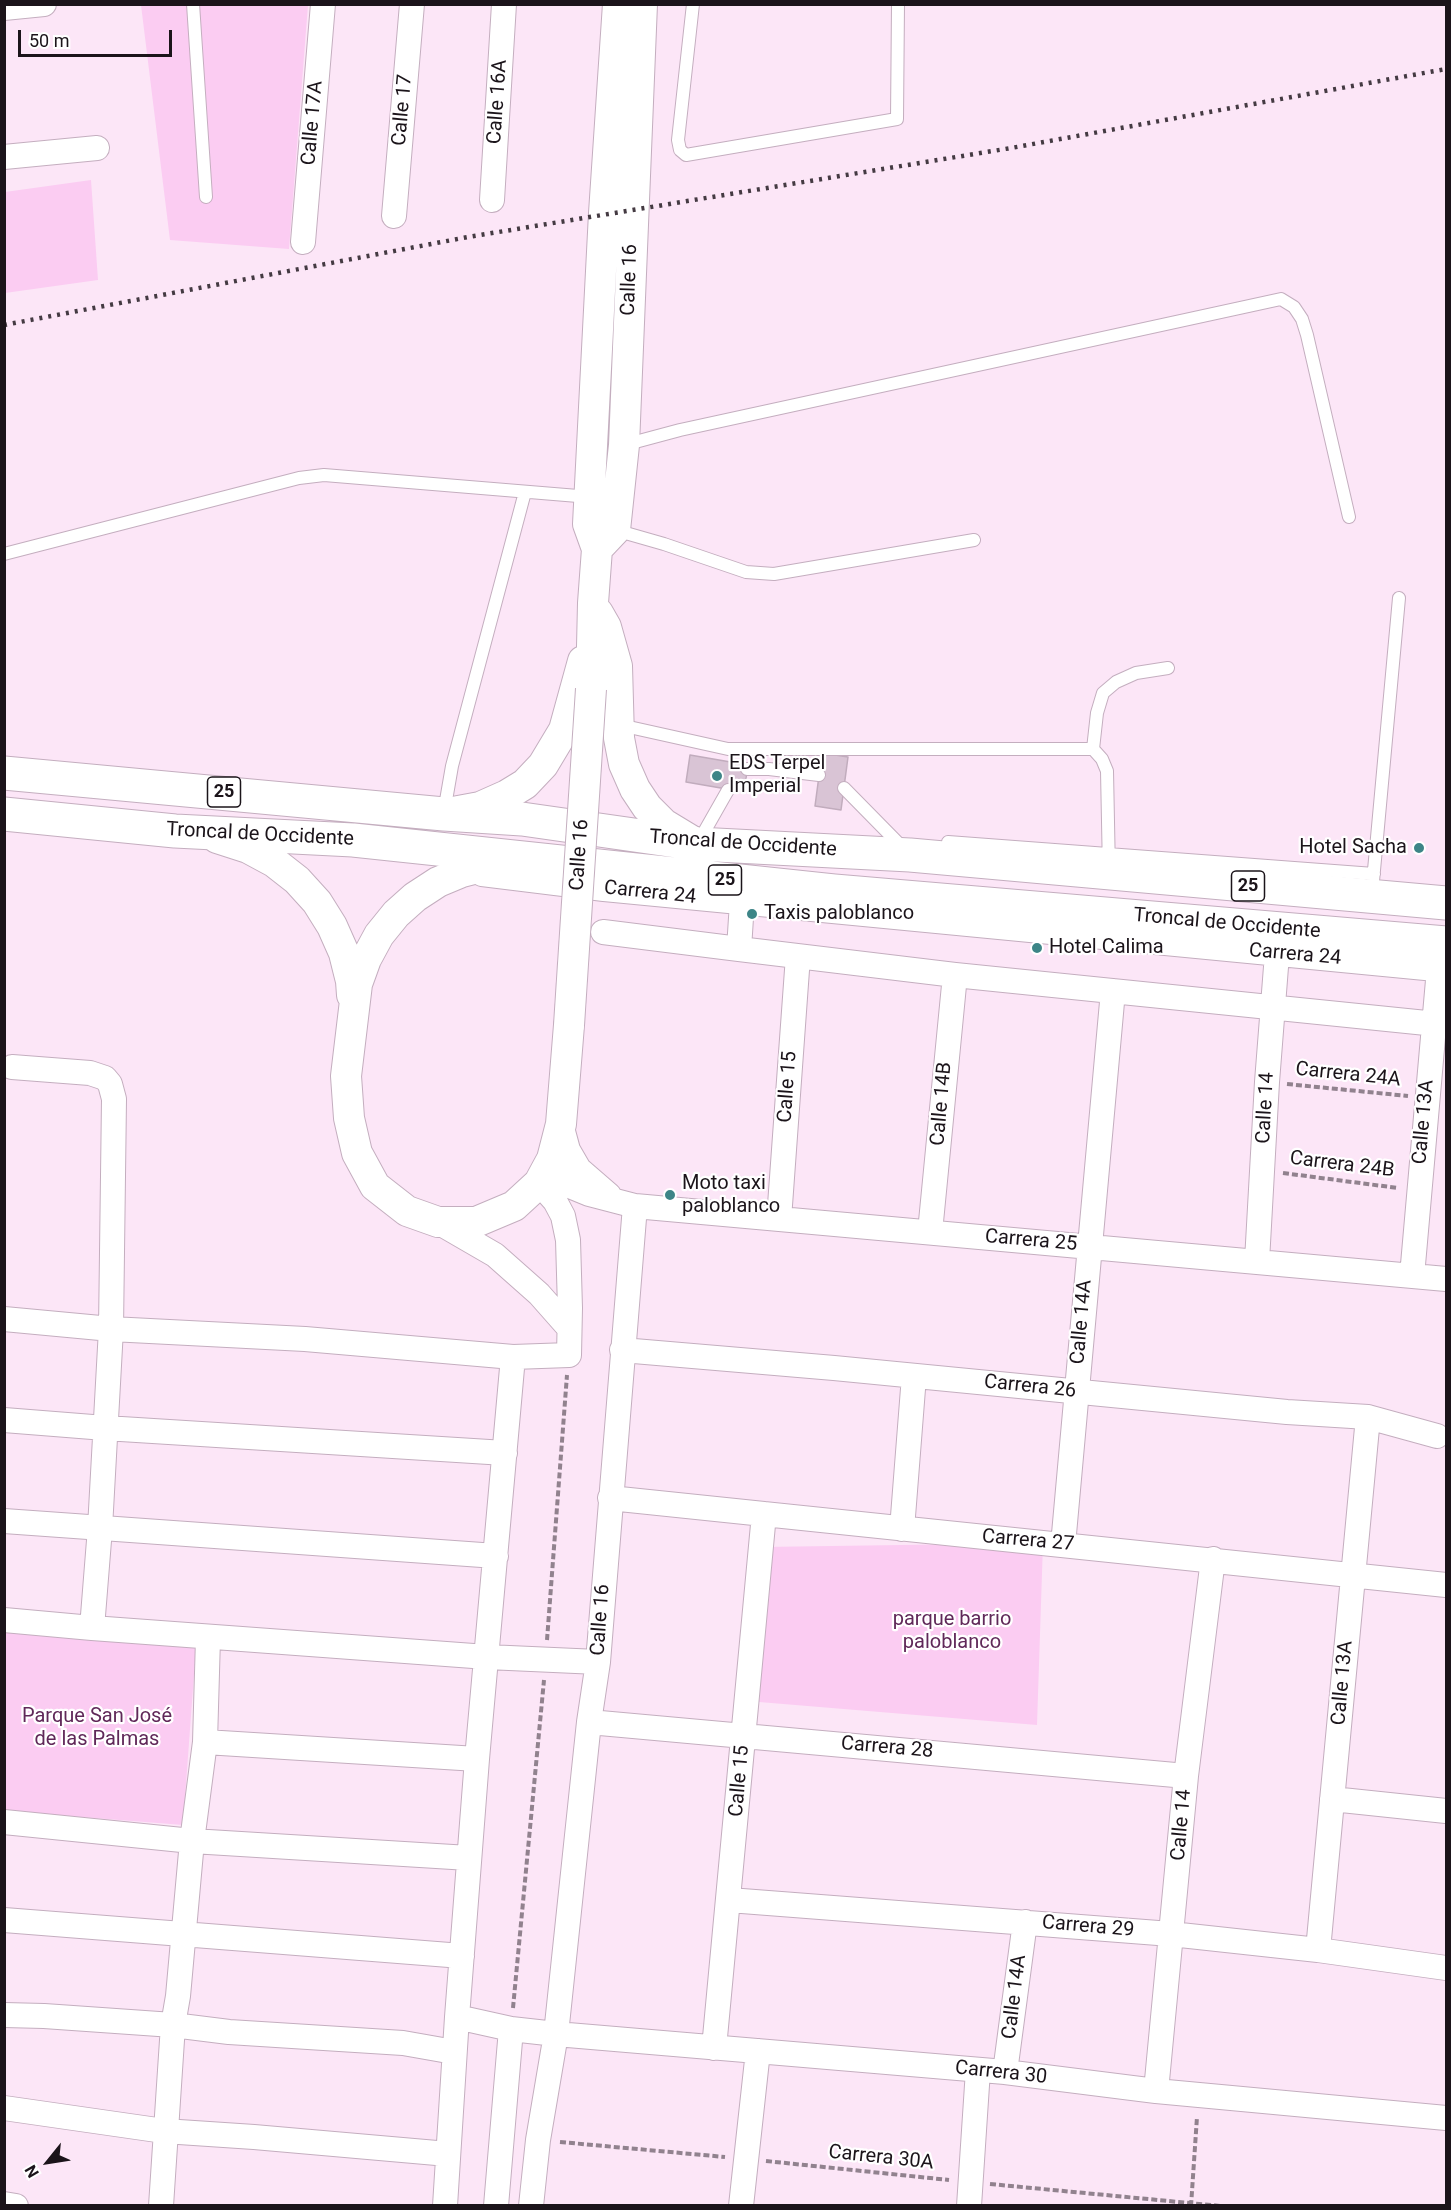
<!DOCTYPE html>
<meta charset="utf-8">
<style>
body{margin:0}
#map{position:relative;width:1451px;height:2210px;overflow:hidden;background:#fce6f7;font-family:Roboto,sans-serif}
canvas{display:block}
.frame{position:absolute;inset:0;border:6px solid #1b141a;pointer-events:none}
.north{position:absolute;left:18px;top:2132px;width:60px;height:60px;-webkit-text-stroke:4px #fff;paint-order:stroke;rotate:240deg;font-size:16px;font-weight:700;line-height:24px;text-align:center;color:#1b141a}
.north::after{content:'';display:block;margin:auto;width:21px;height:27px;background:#1b141a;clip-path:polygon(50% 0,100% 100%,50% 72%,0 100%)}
.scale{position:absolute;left:18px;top:30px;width:154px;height:27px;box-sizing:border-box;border:3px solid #1b141a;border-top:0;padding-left:8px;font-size:18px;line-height:21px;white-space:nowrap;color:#1b141a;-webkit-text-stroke:4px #fff;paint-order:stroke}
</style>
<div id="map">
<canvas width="1451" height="2210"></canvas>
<div class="frame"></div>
<div class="north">N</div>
<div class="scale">50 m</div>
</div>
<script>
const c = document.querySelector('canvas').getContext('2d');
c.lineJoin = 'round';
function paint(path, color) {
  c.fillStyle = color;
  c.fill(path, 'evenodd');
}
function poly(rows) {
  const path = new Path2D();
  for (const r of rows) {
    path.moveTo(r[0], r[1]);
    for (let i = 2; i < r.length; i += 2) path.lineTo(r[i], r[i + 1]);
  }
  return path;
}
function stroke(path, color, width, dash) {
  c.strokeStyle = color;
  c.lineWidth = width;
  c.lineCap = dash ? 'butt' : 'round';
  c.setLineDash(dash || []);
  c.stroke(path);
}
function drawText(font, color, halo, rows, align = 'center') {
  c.font = font + ' Roboto,sans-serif';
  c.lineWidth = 4.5;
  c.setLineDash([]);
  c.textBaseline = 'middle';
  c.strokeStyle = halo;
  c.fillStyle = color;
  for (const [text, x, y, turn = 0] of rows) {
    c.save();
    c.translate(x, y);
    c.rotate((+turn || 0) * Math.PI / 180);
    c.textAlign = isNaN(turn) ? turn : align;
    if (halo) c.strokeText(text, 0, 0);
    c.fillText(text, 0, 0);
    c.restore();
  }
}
paint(poly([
 [141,5,308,5,289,249,170,240],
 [91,180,98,280,5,293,5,192],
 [1043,1543,1037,1725,747,1701,761,1547],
 [4,1632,196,1647,183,1825,5,1811]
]), '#fbccf2');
const building = poly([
 [822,753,848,757,841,810,815,806,822,753],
 [690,755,748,765,744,792,686,782,690,755]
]);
paint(building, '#d9c4d5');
stroke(building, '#c1acbd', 1.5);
const service = poly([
 [193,4,206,197],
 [693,4,678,140,680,150,686,155,897,119,898,4],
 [624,445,680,430,1281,299,1294,307,1302,319,1307,335,1349,517],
 [615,530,664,544,746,572,774,574,974,540],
 [4,554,299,478,324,475,590,497],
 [620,725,728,749,1093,749,1102,759,1107,771,1109,872],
 [1093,749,1097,713,1103,693,1116,682,1136,673,1168,668],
 [747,769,769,769,819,775],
 [844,788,903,848],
 [444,812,452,766,525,492],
 [699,841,728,790],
 [948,842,1374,874],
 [1373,881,1399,598]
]);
const minor = poly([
 [4,8,44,4],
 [4,157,97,148],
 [492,200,504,4],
 [394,216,412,4],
 [303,242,323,4],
 [482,874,604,889,1446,970],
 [742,902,739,949,955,975,1446,1025],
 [603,932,739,949],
 [12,1067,90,1073,105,1078,110,1084,114,1099,111,1329,100,1528,92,1628,487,1657,598,1662],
 [561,1124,568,1150,579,1169,609,1195],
 [552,1159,560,1176,572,1187,589,1194,635,1206,1446,1279],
 [779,1219,798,956],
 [438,1222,495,1255,539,1294,569,1328],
 [930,1232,955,975],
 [1257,1261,1267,1082,1277,954],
 [1412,1276,1439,969],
 [4,1319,111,1329,305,1339,513,1357,569,1355,570,1308,568,1240,563,1216,555,1201,539,1183],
 [622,1350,834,1368,1287,1412,1368,1417,1437,1436],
 [4,1420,105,1428,505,1453],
 [610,1498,1446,1585],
 [4,1521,496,1556],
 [902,1529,914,1376],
 [1063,1545,1113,991],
 [4,1620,92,1628],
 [589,1722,1186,1776],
 [205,1742,477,1759],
 [1332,1799,1446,1811],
 [4,1822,192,1841,469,1858],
 [729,1900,1171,1934,1318,1950,1446,1968],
 [4,1920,462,1956],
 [1318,1950,1368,1417],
 [4,2015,44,2016,173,2025,229,2032,403,2043,454,2052],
 [457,2017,511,2029,556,2034,1005,2072,1156,2091,1446,2118],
 [714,2048,764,1514],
 [1005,2072,1025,1922],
 [1156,2091,1186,1776,1213,1559],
 [4,2108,164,2131,254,2137,448,2154],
 [4,2204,16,2206],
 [161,2206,173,2025,178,1996,192,1841,205,1742,208,1638],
 [445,2206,457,2017,477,1759,513,1357],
 [496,2206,511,2029],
 [531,2206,538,2140,556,2034,589,1722,598,1662,635,1206],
 [741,2206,758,2051],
 [969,2206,978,2070]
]);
const tertiary = poly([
 [597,549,615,530,624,445,642,4],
 [598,613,606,627,617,666,619,738,624,764,635,789,647,807,664,824,697,844],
 [591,689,593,603,597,549,588,524,604,213,618,4],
 [453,812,480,807,507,795,525,784,543,765,564,730,583,661],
 [217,838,248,848,274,862,297,880,317,902,332,926,344,953,351,981,352,995],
 [511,863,489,865,462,872,438,882,415,897,396,914,379,935,366,959,357,984,346,1076,349,1118,357,1153,375,1186,407,1211,438,1222,476,1222,514,1206,539,1183,552,1159,561,1124,569,1025]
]);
const trunk = poly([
 [4,773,444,814,522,819,697,844,910,855,1446,903],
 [4,814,175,831,353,840,834,891,1446,943]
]);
stroke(service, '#c4aebf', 14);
stroke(minor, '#c4aebf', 26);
stroke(tertiary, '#c4aebf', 32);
stroke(trunk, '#c4aebf', 35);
stroke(poly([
 [1287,1084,1408,1096],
 [1283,1173,1398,1188],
 [547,1640,567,1375],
 [513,2008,544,1680],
 [560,2142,725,2157],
 [766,2161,949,2180],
 [990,2184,1221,2206],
 [1191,2206,1197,2117]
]), '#91828e', 4, [6, 3]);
stroke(service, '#fff', 12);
stroke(minor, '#fff', 24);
stroke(tertiary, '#fff', 30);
stroke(trunk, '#fff', 33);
stroke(poly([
 [4,325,468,237,1011,148,1446,69]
]), '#443a42', 4.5, [3, 6]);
const tertiaryBridge = poly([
 [569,1025,591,689]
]);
stroke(tertiaryBridge, '#c4aebf', 32, []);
stroke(tertiaryBridge, '#fff', 30);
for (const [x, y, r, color] of [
 [717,776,6,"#3d8587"],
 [1419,848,6,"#3d8587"],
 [752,914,6,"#3d8587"],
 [1037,948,6,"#3d8587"],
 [670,1195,6,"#3d8587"]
]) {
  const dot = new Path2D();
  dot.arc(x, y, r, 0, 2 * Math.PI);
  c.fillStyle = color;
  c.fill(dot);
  stroke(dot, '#fff', 2);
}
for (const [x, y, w] of [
 [224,792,33],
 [725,880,33],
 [1248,886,33]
]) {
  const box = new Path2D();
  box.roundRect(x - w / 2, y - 15, w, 30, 4.5);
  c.fillStyle = '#fff';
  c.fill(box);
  stroke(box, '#1b141a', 1.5);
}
drawText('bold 18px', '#1b141a', null, [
 ["25",224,792],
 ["25",725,880],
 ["25",1248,886]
]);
drawText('20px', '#1b141a', '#fff', [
 ["Calle 16A",498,102,-86],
 ["Calle 17",403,110,-85],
 ["Calle 17A",313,123,-85],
 ["Calle 16",630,280,-88],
 ["Troncal de Occidente",260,835,3],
 ["Troncal de Occidente",743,844,4],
 ["Calle 16",580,855,-86],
 ["Carrera 24",650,893,6],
 ["Troncal de Occidente",1227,924,5],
 ["Carrera 24",1295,955,5],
 ["Carrera 24A",1348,1075,6],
 ["Calle 15",788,1087,-86],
 ["Calle 14B",942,1104,-85],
 ["Calle 14",1266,1108,-87],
 ["Calle 13A",1424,1122,-85],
 ["Carrera 24B",1342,1165,7],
 ["Carrera 25",1031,1241,5],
 ["Calle 14A",1082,1322,-85],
 ["Carrera 26",1030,1387,6],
 ["Carrera 27",1028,1541,5],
 ["Calle 16",601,1620,-86],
 ["Calle 13A",1343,1683,-85],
 ["Carrera 28",887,1748,5],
 ["Calle 15",740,1781,-85],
 ["Calle 14",1182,1825,-85],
 ["Carrera 29",1088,1927,5],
 ["Calle 14A",1015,1997,-83],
 ["Carrera 30",1001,2073,6],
 ["Carrera 30A",881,2158,6]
]);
drawText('20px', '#1b141a', '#fff', [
 ["EDS Terpel",729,764],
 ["Imperial",729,787],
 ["Hotel Sacha",1407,848,"right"],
 ["Taxis paloblanco",764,914],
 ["Hotel Calima",1049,948],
 ["Moto taxi",682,1184],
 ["paloblanco",682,1207]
], 'left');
drawText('20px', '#602859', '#fff', [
 ["parque barrio",952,1620],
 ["paloblanco",952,1643],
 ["Parque San José",97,1717],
 ["de las Palmas",97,1740]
]);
</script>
